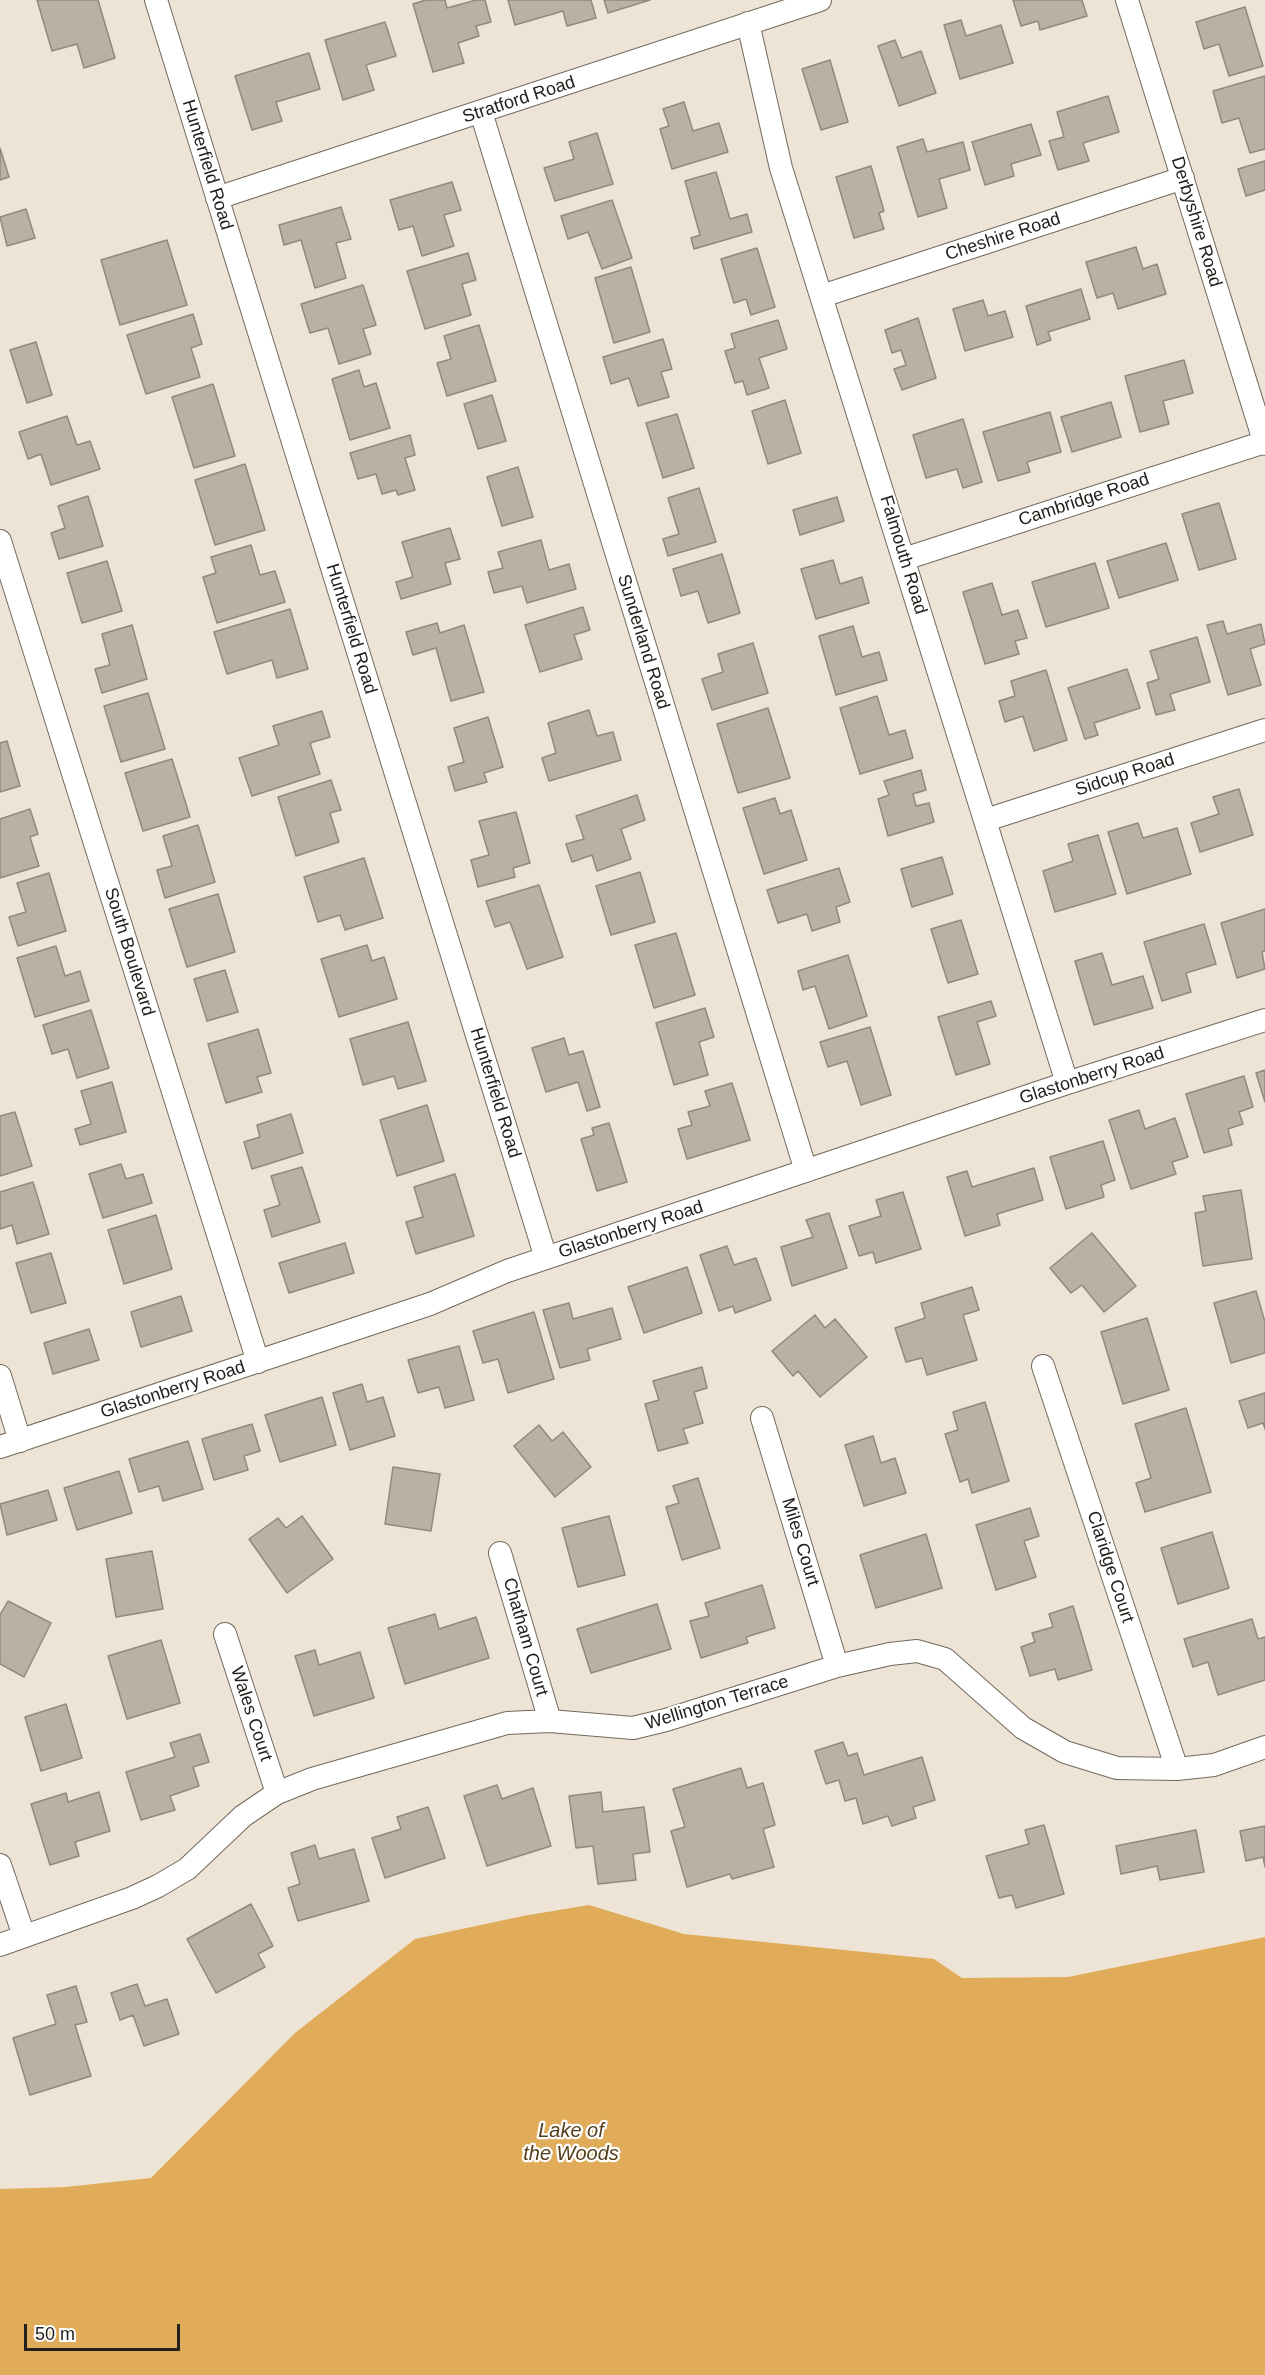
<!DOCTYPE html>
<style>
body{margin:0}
#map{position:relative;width:1265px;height:2375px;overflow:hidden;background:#eee4d6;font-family:Helvetica,sans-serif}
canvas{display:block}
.scale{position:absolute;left:24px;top:2324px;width:156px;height:27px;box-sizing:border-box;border:3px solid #24211c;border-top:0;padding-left:8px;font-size:18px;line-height:21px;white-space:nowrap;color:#24211c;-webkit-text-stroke:4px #fff;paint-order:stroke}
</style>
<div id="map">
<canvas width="1265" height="2375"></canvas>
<div class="scale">50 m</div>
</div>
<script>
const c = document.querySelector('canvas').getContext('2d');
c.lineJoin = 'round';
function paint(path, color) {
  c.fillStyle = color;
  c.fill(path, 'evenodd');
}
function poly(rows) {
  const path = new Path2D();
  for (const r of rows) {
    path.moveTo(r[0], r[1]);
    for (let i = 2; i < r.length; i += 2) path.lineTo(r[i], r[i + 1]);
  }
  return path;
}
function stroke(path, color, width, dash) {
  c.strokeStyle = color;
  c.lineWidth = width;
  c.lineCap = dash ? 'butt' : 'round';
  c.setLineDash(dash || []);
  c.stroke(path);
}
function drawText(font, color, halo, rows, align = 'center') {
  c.font = font + ' Helvetica,sans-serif';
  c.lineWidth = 4.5;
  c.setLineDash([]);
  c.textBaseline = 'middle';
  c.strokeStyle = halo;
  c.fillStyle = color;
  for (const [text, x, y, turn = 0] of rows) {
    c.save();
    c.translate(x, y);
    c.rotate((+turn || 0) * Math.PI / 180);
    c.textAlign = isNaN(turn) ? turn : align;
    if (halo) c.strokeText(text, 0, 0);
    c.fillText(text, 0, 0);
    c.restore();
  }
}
paint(poly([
 [589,1905,684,1934,934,1959,962,1978,1068,1977,1265,1937,1265,2375,0,2375,0,2189,65,2187,151,2178,295,2033,415,1939,523,1916]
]), '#e0ac5a');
const building = poly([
 [37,0,98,0,115,58,84,68,77,44,52,51,37,0],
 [426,0,445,0,447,8,476,0,485,0,491,22,476,26,479,36,458,43,464,63,433,72,413,4,426,0],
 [508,0,591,0,596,18,567,26,563,11,515,25,508,0],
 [604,0,650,0,608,13,604,0],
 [1013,0,1082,0,1087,16,1040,30,1038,21,1021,26,1013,0],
 [1245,7,1263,66,1229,76,1219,44,1204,49,1196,22,1245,7],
 [961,20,966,36,1001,25,1013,63,960,79,944,25,961,20],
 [385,22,396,56,366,65,374,90,343,100,325,40,385,22],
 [895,40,902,58,921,51,936,93,899,106,878,46,895,40],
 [309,53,320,89,276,102,282,121,252,130,235,76,309,53],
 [830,60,848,122,821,130,802,69,830,60],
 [1265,76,1265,149,1250,153,1239,118,1222,123,1213,91,1265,76],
 [1108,96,1119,132,1083,143,1089,161,1058,170,1049,141,1064,137,1057,112,1108,96],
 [684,102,693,131,719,123,728,152,672,169,660,129,669,126,663,109,684,102],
 [1031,124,1041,155,1011,164,1014,176,985,185,972,142,1031,124],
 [597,133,613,184,555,201,544,168,574,159,569,142,597,133],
 [923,139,927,152,963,142,970,170,939,179,947,208,918,217,897,147,923,139],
 [0,148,9,177,0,180,0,148],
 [1265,161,1265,190,1246,196,1238,169,1265,161],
 [871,166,884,211,879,213,884,229,854,238,836,177,871,166],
 [716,172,730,219,747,214,752,232,694,249,691,238,700,235,685,181,716,172],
 [452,182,461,210,444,215,454,246,422,256,413,226,399,230,390,200,452,182],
 [612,200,632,258,602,269,588,232,568,239,561,216,612,200],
 [341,207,351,239,336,243,346,278,315,288,301,240,284,245,279,225,341,207],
 [26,209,35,238,7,246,0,217,26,209],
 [167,240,187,305,120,325,101,260,167,240],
 [1136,247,1143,269,1157,264,1166,294,1118,309,1113,293,1097,298,1086,262,1136,247],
 [757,248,775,307,751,315,746,299,734,303,721,259,757,248],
 [468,253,476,280,462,284,471,315,425,329,407,271,468,253],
 [631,267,650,332,614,343,595,278,631,267],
 [363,285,376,325,363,329,371,354,339,364,328,328,310,333,301,304,363,285],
 [1081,289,1090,319,1048,332,1051,340,1037,345,1026,306,1081,289],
 [983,300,988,316,1005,311,1013,337,965,351,953,309,983,300],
 [193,314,202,344,191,348,200,377,146,394,127,335,193,314],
 [918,318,936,378,902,390,894,369,906,365,901,350,892,353,885,330,918,318],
 [778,320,787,349,759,358,769,388,747,395,743,381,735,383,725,351,735,348,731,334,778,320],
 [479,325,496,381,447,396,437,363,451,359,444,336,479,325],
 [663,339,672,369,661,372,669,397,638,406,629,378,611,384,603,357,663,339],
 [36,342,52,395,27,403,10,350,36,342],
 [1184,360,1193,393,1163,401,1169,424,1140,432,1125,376,1184,360],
 [359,370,364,387,376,383,390,428,350,440,332,379,359,370],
 [213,384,235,456,194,468,172,397,213,384],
 [492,395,506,441,478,449,464,404,492,395],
 [785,400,801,453,768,464,752,411,785,400],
 [1111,402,1121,437,1072,452,1061,417,1111,402],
 [1050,412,1061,452,1027,462,1030,472,998,481,983,432,1050,412],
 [677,414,694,468,663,478,646,423,677,414],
 [67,416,77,445,90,441,100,469,51,485,41,454,28,459,19,432,67,416],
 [963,419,982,482,963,488,957,469,926,478,913,435,963,419],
 [410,435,415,455,405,458,415,490,398,495,396,490,382,494,376,474,358,479,350,453,410,435],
 [245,464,265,530,215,545,195,480,245,464],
 [518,467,533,517,502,526,487,477,518,467],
 [699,488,716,542,668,556,663,539,679,534,668,498,699,488],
 [88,496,103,546,59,559,51,533,65,528,58,506,88,496],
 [837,497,844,521,800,535,793,510,837,497],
 [1219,503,1236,559,1199,570,1182,514,1219,503],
 [450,528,460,559,445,563,451,584,401,599,396,582,413,577,402,542,450,528],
 [541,540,549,570,569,564,576,589,527,603,522,586,494,593,488,572,503,568,498,552,541,540],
 [1166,543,1178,580,1119,598,1107,561,1166,543],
 [251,545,260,575,275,571,285,602,217,623,203,577,216,573,211,557,251,545],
 [722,554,740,613,708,623,698,591,681,596,673,569,722,554],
 [833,560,840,584,862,577,869,603,816,619,801,569,833,560],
 [107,561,122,611,82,623,67,573,107,561],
 [1095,563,1109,608,1046,627,1032,582,1095,563],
 [992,583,1002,615,1018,610,1027,638,1015,641,1019,654,985,664,963,592,992,583],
 [583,607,590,630,574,635,582,659,540,672,525,625,583,607],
 [290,609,308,669,277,678,272,660,227,674,214,632,290,609],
 [1223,621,1227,634,1261,624,1265,644,1250,649,1261,685,1228,695,1207,625,1223,621],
 [437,623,440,633,464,625,484,692,451,701,436,648,413,655,406,632,437,623],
 [132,625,147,679,102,693,95,669,110,665,102,634,132,625],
 [853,626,862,657,879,652,887,680,836,695,819,636,853,626],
 [1197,637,1210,682,1170,694,1175,710,1156,715,1147,683,1159,679,1150,651,1197,637],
 [753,643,768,693,712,710,702,679,723,672,718,654,753,643],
 [1127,669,1140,708,1094,723,1098,735,1085,739,1068,688,1127,669],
 [1046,670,1067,740,1034,751,1023,716,1005,722,999,701,1015,696,1011,681,1046,670],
 [148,693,165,749,121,762,104,706,148,693],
 [877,696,889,735,905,730,913,758,860,774,840,708,877,696],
 [768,708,790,778,738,793,717,724,768,708],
 [589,710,597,736,613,732,621,760,549,781,542,758,556,753,548,723,589,710],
 [322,711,330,737,310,743,320,774,252,796,239,758,279,745,273,726,322,711],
 [488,717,503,767,484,773,487,782,455,791,448,767,464,762,454,728,488,717],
 [7,741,20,786,0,792,0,743,7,741],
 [172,759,190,817,143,831,125,773,172,759],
 [921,770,926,790,913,794,916,806,929,803,934,822,888,836,878,799,889,795,884,781,921,770],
 [331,780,341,810,330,813,339,842,296,856,278,797,331,780],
 [1239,789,1253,835,1200,852,1191,823,1219,814,1213,797,1239,789],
 [637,795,645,820,621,829,631,859,597,871,592,855,572,862,566,844,584,839,576,816,637,795],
 [775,798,780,814,791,810,807,860,764,874,743,808,775,798],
 [30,809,38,834,30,837,39,866,0,878,0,819,30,809],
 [516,812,530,863,513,868,515,877,478,887,471,860,489,855,479,821,516,812],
 [1138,823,1143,838,1177,828,1191,874,1127,894,1108,832,1138,823],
 [198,825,215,882,165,898,157,870,172,866,163,836,198,825],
 [1098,835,1116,894,1055,912,1043,871,1073,861,1068,844,1098,835],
 [942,857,953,894,912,907,901,869,942,857],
 [364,858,383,918,345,930,340,915,318,922,304,877,364,858],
 [839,868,850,902,836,907,840,922,812,931,807,914,778,923,767,890,839,868],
 [640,872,655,922,611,935,596,886,640,872],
 [49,873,66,931,18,946,9,917,26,912,17,883,49,873],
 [539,885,563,957,527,969,510,922,495,927,486,901,539,885],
 [218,894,235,952,187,967,169,909,218,894],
 [1265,909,1265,951,1262,952,1265,969,1237,978,1221,923,1265,909],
 [961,920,978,974,948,983,931,929,961,920],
 [1204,924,1216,964,1186,973,1191,992,1162,1001,1144,942,1204,924],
 [676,933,695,995,654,1008,635,945,676,933],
 [367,945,372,961,384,957,397,999,339,1017,321,959,367,945],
 [56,946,65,976,80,971,89,1001,35,1017,17,958,56,946],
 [1102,953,1112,985,1143,976,1153,1008,1094,1025,1075,961,1102,953],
 [848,955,867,1016,829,1029,815,986,803,990,798,971,848,955],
 [225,970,238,1012,207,1021,194,979,225,970],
 [991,1001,996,1016,977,1022,990,1064,956,1075,938,1017,991,1001],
 [705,1008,714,1037,699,1042,708,1075,674,1085,656,1023,705,1008],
 [91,1010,109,1068,77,1078,68,1049,52,1054,43,1025,91,1010],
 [408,1022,426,1081,398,1089,394,1076,363,1085,350,1039,408,1022],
 [870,1027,891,1095,861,1105,847,1061,828,1067,820,1042,870,1027],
 [258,1029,271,1073,257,1077,262,1092,226,1103,208,1044,258,1029],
 [564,1038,569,1055,583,1051,600,1107,587,1111,578,1082,546,1092,532,1048,564,1038],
 [1265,1070,1265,1102,1256,1073,1265,1070],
 [1244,1076,1253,1107,1239,1112,1243,1124,1228,1129,1232,1145,1204,1153,1186,1094,1244,1076],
 [112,1082,126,1132,80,1145,75,1129,91,1124,81,1091,112,1082],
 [732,1083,750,1140,687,1159,678,1129,692,1125,688,1112,710,1106,705,1091,732,1083],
 [427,1105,444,1161,397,1176,380,1120,427,1105],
 [1139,1110,1145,1129,1175,1118,1188,1157,1172,1162,1176,1174,1131,1189,1109,1120,1139,1110],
 [15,1112,32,1166,0,1176,0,1116,15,1112],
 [291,1114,303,1153,252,1169,244,1142,260,1137,257,1125,291,1114],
 [609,1123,627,1182,597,1191,581,1139,594,1135,592,1128,609,1123],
 [1103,1141,1115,1180,1101,1185,1104,1197,1066,1209,1050,1157,1103,1141],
 [121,1164,126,1179,143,1174,152,1203,103,1218,89,1174,121,1164],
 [302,1167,320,1222,272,1237,264,1210,280,1205,271,1176,302,1167],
 [1034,1168,1043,1200,997,1214,1000,1225,965,1236,947,1177,967,1171,972,1187,1034,1168],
 [455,1174,474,1236,416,1254,406,1222,423,1217,414,1187,455,1174],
 [33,1182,49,1234,17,1244,12,1225,0,1229,0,1192,33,1182],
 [1241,1190,1252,1259,1203,1266,1195,1213,1206,1211,1203,1196,1241,1190],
 [903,1192,921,1249,876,1263,873,1252,859,1256,849,1226,881,1216,876,1200,903,1192],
 [829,1213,847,1268,792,1286,781,1247,813,1237,806,1220,829,1213],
 [156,1215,172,1269,124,1284,108,1230,156,1215],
 [1092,1233,1136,1286,1104,1312,1082,1285,1071,1293,1050,1268,1092,1233],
 [345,1243,354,1273,289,1293,279,1263,345,1243],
 [727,1246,734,1265,756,1258,771,1300,735,1313,733,1306,719,1311,700,1255,727,1246],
 [51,1253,66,1303,31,1313,16,1263,51,1253],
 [687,1267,702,1313,644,1333,628,1287,687,1267],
 [972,1287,979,1310,963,1315,977,1360,927,1375,922,1358,906,1362,895,1328,925,1318,921,1303,972,1287],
 [1256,1291,1265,1322,1265,1353,1231,1363,1214,1303,1256,1291],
 [181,1296,192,1331,141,1347,131,1312,181,1296],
 [569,1303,573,1319,612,1308,621,1339,587,1349,590,1360,560,1368,543,1310,569,1303],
 [534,1312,554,1379,508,1393,498,1359,483,1363,473,1331,534,1312],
 [815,1315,825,1328,835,1319,867,1357,820,1397,798,1371,793,1376,772,1351,815,1315],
 [1147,1318,1169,1390,1123,1404,1101,1332,1147,1318],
 [89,1329,99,1360,53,1374,44,1343,89,1329],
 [459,1346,474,1400,445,1408,439,1387,418,1393,408,1360,459,1346],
 [702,1367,707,1388,694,1392,703,1423,683,1429,688,1443,658,1451,645,1404,659,1400,653,1381,702,1367],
 [362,1384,367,1402,383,1397,395,1436,350,1450,333,1393,362,1384],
 [1265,1393,1265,1429,1263,1423,1248,1428,1239,1401,1265,1393],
 [322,1397,336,1445,280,1462,265,1415,322,1397],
 [985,1402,1009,1481,972,1493,968,1479,960,1482,945,1434,958,1430,953,1412,985,1402],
 [1186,1408,1211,1492,1145,1512,1136,1483,1151,1478,1135,1424,1186,1408],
 [252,1424,260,1451,244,1456,248,1470,214,1480,202,1439,252,1424],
 [539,1425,552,1441,563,1432,591,1467,555,1497,514,1446,539,1425],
 [873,1436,881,1463,895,1458,906,1493,864,1506,845,1445,873,1436],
 [188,1441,203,1489,163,1501,159,1486,139,1492,129,1459,188,1441],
 [393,1467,440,1474,431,1531,385,1524,393,1467],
 [119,1471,132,1513,77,1530,64,1488,119,1471],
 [698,1478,720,1548,682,1560,666,1507,679,1503,673,1486,698,1478],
 [48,1490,57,1520,7,1535,0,1504,48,1490],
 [1030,1508,1039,1536,1024,1541,1036,1577,996,1590,976,1525,1030,1508],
 [302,1516,333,1559,287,1593,249,1539,278,1518,286,1528,302,1516],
 [609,1516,625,1575,578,1587,562,1528,609,1516],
 [1212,1532,1229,1588,1178,1604,1161,1548,1212,1532],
 [926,1534,942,1588,876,1608,860,1555,926,1534],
 [152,1551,163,1609,116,1617,106,1559,152,1551],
 [762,1585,775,1628,746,1637,748,1643,701,1658,690,1621,709,1616,705,1603,762,1585],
 [8,1601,51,1623,24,1677,0,1664,0,1615,8,1601],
 [657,1604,671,1649,591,1673,577,1629,657,1604],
 [1073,1606,1092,1670,1058,1680,1055,1669,1030,1676,1021,1647,1035,1642,1032,1633,1053,1627,1049,1614,1073,1606],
 [435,1614,439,1629,476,1617,489,1658,405,1684,388,1628,435,1614],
 [1252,1619,1258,1639,1265,1637,1265,1680,1218,1695,1208,1662,1193,1667,1184,1639,1252,1619],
 [161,1640,180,1703,127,1719,108,1656,161,1640],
 [315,1650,319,1665,360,1652,374,1698,314,1716,295,1656,315,1650],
 [66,1704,82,1758,41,1771,25,1717,66,1704],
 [200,1734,209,1762,193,1767,199,1786,170,1796,175,1810,141,1820,126,1772,175,1757,170,1743,200,1734],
 [843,1742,848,1756,857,1753,864,1775,922,1757,935,1800,913,1807,916,1818,892,1826,888,1816,863,1824,856,1798,845,1801,839,1780,826,1784,815,1751,843,1742],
 [741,1768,747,1788,763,1783,775,1825,763,1829,774,1867,732,1879,730,1874,687,1887,671,1831,685,1827,673,1789,741,1768],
 [497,1785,502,1799,533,1788,551,1846,487,1866,464,1796,497,1785],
 [99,1792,110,1831,75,1842,79,1856,50,1865,31,1804,66,1793,68,1802,99,1792],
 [601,1792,603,1812,644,1807,650,1852,633,1854,636,1880,598,1884,593,1846,576,1848,569,1796,601,1792],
 [428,1807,445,1858,385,1878,372,1838,401,1829,397,1817,428,1807],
 [1044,1825,1064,1894,1016,1908,1012,1895,999,1898,986,1856,1029,1844,1025,1830,1044,1825],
 [1265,1826,1265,1867,1263,1857,1246,1861,1240,1831,1265,1826],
 [1196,1830,1204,1872,1160,1880,1157,1866,1121,1874,1116,1846,1196,1830],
 [315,1845,319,1859,354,1849,369,1901,298,1921,288,1888,300,1884,291,1853,315,1845],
 [251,1904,273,1946,258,1954,265,1967,216,1993,187,1939,251,1904],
 [137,1984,145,2006,167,1999,179,2034,144,2046,133,2015,120,2020,111,1993,137,1984],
 [76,1986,87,2022,75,2025,91,2076,30,2095,13,2038,56,2024,47,1995,76,1986]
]);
paint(building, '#bab1a4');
stroke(building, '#92897c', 1.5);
const minor = poly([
 [156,0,546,1258],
 [1127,0,1265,444],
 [748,23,781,168,1067,1083],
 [481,112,806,1171],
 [217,198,820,0],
 [822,296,1183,178],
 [0,541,258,1362],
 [904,559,1265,442],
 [986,820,1265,730],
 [1043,1366,1177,1769],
 [0,1376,20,1441],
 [762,1418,837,1666],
 [0,1447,430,1304,507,1271,546,1258,1067,1083,1265,1020],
 [500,1553,550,1721],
 [225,1634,277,1793],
 [0,1865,24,1936],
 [0,1945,132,1898,158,1886,187,1869,243,1816,277,1793,312,1779,507,1723,550,1721,633,1728,666,1720,837,1666,890,1654,917,1651,945,1659,1023,1728,1065,1752,1117,1768,1177,1769,1214,1765,1265,1747]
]);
stroke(minor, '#72695d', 24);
stroke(minor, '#fff', 22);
drawText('18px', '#24211c', '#fff', [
 ["Stratford Road",519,100,-18],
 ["Hunterfield Road",207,165,73],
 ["Derbyshire Road",1196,222,73],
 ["Cheshire Road",1003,237,-18],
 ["Cambridge Road",1084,500,-18],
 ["Falmouth Road",903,555,73],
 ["Hunterfield Road",351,629,73],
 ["Sunderland Road",643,642,73],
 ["Sidcup Road",1125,775,-18],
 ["South Boulevard",129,952,73],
 ["Glastonberry Road",1092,1076,-18],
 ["Hunterfield Road",495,1093,73],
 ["Glastonberry Road",631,1230,-18],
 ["Glastonberry Road",173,1390,-18],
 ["Miles Court",800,1542,73],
 ["Claridge Court",1110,1567,72],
 ["Chatham Court",525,1637,74],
 ["Wellington Terrace",717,1703,-17],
 ["Wales Court",251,1714,72]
]);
drawText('italic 20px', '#56401d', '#fff', [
 ["Lake of",571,2131],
 ["the Woods",571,2154]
]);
</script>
